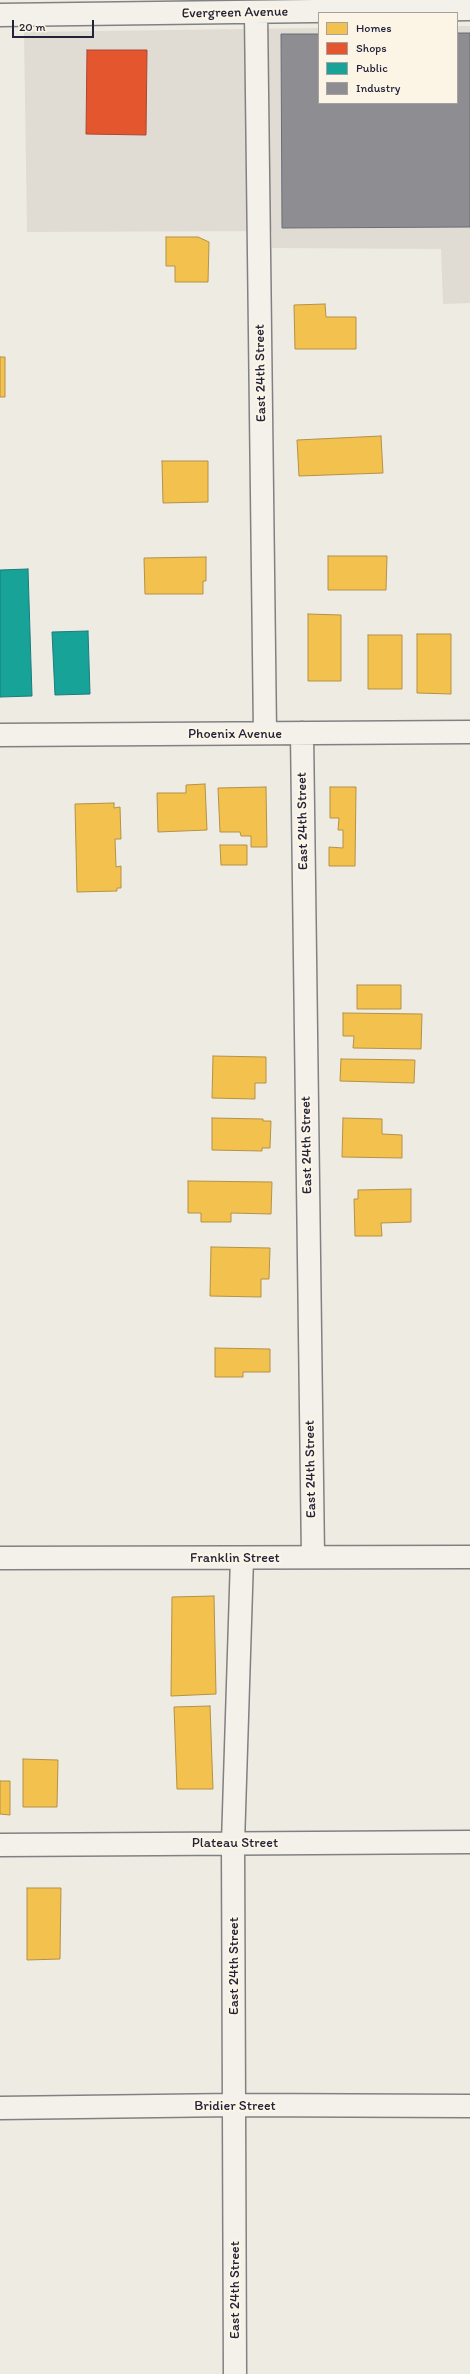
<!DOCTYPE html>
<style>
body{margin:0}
#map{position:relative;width:470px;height:2374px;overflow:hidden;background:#eeebe3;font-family:Itim,sans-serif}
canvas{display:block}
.legend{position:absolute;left:318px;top:12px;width:140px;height:92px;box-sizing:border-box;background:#fcf5e5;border:1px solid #a5a1a1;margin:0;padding:5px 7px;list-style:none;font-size:12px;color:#22223b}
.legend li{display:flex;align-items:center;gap:8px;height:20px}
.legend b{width:20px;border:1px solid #a5a1a1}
.scale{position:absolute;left:12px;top:20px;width:82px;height:18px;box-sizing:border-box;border:2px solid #22223b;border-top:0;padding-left:5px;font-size:12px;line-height:14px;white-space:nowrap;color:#22223b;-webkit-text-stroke:3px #fcf5e5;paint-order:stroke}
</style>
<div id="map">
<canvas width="470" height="2374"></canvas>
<ul class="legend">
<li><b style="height:11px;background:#f2c14e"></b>Homes</li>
<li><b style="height:11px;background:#e4572e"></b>Shops</li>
<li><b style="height:11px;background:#17a398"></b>Public</li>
<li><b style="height:11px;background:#8d8d92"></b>Industry</li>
</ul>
<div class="scale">20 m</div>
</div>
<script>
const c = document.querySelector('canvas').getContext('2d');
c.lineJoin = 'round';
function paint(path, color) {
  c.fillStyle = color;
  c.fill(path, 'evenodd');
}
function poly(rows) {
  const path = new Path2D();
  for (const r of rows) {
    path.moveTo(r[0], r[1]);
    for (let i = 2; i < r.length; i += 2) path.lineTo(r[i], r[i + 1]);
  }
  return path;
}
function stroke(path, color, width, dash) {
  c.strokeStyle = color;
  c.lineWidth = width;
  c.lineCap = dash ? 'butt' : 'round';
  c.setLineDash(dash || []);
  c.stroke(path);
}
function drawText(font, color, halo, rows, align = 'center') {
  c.font = font + ' Itim,sans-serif';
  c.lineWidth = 4;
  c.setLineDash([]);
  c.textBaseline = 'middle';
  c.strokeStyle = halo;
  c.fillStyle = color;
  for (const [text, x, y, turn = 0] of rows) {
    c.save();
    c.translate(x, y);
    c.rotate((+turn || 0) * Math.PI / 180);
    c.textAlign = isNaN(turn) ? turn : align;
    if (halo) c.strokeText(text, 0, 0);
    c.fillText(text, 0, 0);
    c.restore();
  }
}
paint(poly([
 [457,26,470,26,470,303,443,304,441,249,272,248,272,231,27,232,24,32,319,28,319,103,457,103]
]), '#e0dcd4');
const homes = poly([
 [166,237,198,237,209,242,208,282,175,282,175,266,166,266,166,237],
 [325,304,326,317,356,317,356,349,295,349,294,305,325,304],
 [0,357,5,357,5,397,0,397,0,357],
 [381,436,383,473,299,476,297,440,381,436],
 [162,461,208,461,208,502,163,503,162,461],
 [328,556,387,556,386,590,328,590,328,556],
 [206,557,206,581,203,581,203,594,145,594,144,558,206,557],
 [308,614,341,615,341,681,308,681,308,614],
 [417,634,451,634,451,694,417,693,417,634],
 [368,635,402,635,402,689,368,689,368,635],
 [205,784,207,830,158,832,157,793,186,793,186,785,205,784],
 [266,787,267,847,251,847,251,836,241,836,240,832,220,832,218,788,266,787],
 [330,787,356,787,355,866,329,866,329,847,343,848,343,830,338,830,339,818,330,818,330,787],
 [114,803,114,808,120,807,121,839,115,839,116,867,121,866,121,888,117,888,117,891,77,892,75,804,114,803],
 [220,845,247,845,247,865,221,865,220,845],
 [357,985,401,985,401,1009,357,1009,357,985],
 [343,1013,422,1014,421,1049,353,1048,354,1036,343,1036,343,1013],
 [213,1056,266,1057,266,1083,255,1083,255,1099,212,1098,213,1056],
 [341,1059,415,1060,414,1083,340,1081,341,1059],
 [212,1118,263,1119,263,1121,271,1121,270,1148,262,1148,262,1151,212,1150,212,1118],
 [343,1118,382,1119,382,1134,402,1135,402,1158,342,1157,343,1118],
 [188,1181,272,1182,271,1214,231,1213,231,1222,201,1222,201,1213,188,1213,188,1181],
 [411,1189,411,1222,381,1223,382,1236,355,1236,354,1199,358,1199,358,1190,411,1189],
 [211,1247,270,1248,269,1279,261,1279,261,1297,210,1296,211,1247],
 [215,1348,270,1349,270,1372,243,1372,243,1377,215,1377,215,1348],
 [214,1596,216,1694,171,1696,172,1597,214,1596],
 [210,1706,213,1789,177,1789,174,1707,210,1706],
 [23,1759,58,1760,57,1807,23,1807,23,1759],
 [0,1781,10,1781,10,1815,0,1814,0,1781],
 [27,1888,61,1888,60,1959,27,1960,27,1888]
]);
paint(homes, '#f2c14e');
stroke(homes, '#b49148', 1);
const shops = poly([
 [87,50,147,50,146,135,86,134,87,50]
]);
paint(shops, '#e4572e');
stroke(shops, '#aa4732', 1);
const public = poly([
 [28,569,32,696,0,697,0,570,28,569],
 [88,631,90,694,55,695,52,632,88,631]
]);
paint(public, '#17a398');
stroke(public, '#1a7c7c', 1);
const industry = poly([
 [457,33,470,33,470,227,282,228,281,34,319,34,319,103,457,103,457,33]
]);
paint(industry, '#8d8d92');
stroke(industry, '#6d6d78', 1);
const minor = poly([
 [256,13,265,733],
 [0,15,470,9],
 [302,733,313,1557],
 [0,735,470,732],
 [0,1558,470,1557],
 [0,1845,470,1842],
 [0,2108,234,2105,470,2106],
 [235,2374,233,1843,242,1558]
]);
stroke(minor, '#828182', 25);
stroke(minor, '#f4f1eb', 22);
drawText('14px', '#22223b', '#fcf5e5', [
 ["Evergreen Avenue",235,13,-1],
 ["East 24th Street",261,373,-91],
 ["Phoenix Avenue",235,734],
 ["East 24th Street",303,821,-91],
 ["East 24th Street",307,1145,-91],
 ["East 24th Street",311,1469,-91],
 ["Franklin Street",235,1558],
 ["Plateau Street",235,1843],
 ["East 24th Street",234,1966,-90],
 ["Bridier Street",235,2106],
 ["East 24th Street",235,2290,-90]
]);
</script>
